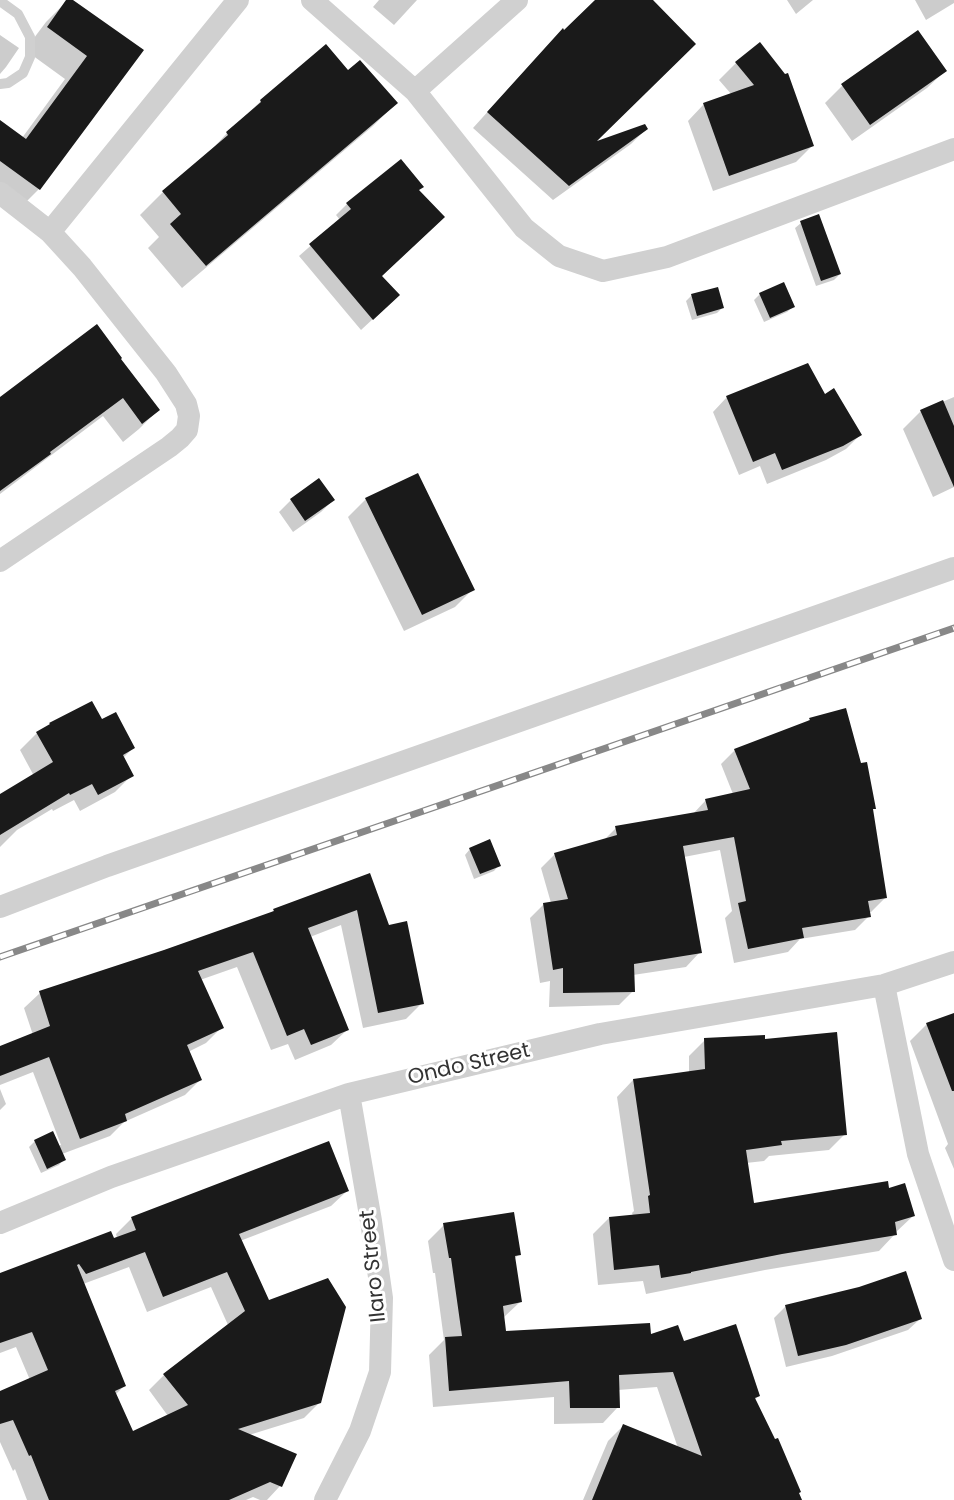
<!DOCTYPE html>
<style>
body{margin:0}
canvas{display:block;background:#fff}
</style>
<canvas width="954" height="1500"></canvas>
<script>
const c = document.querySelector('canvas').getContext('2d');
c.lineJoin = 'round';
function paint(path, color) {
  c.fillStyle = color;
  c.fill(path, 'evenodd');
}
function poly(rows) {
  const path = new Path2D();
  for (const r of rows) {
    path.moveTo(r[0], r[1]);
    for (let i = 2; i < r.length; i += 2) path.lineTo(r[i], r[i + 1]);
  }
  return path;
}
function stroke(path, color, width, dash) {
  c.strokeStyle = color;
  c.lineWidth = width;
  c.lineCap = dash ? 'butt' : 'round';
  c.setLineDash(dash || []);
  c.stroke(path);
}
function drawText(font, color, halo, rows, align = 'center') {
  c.font = font + ' Poppins,sans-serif';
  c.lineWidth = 6;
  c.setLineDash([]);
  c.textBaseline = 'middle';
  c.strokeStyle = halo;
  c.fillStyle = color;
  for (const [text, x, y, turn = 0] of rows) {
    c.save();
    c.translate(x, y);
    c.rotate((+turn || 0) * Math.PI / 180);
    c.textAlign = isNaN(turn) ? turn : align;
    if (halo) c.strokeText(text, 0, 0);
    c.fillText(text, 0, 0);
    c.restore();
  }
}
paint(poly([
 [68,0,70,0,142,51,39,189,16,212,0,200,0,122,22,138,65,79,25,50,46,22],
 [379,0,417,0,394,25,373,7],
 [597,0,651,0,592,144,646,129,631,144,553,200,473,128,548,45,564,32],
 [787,0,813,0,796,14],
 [915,0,954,0,954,3,926,20],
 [0,35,19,48,6,67,0,74],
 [760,45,813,145,796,162,713,191,688,121,704,104,732,95,719,80,736,63],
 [945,71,927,88,852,141,825,103,842,86],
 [348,72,396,103,373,126,182,288,148,248,159,237,140,215,163,192,205,157,227,133,261,101],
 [401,161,418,191,380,276,387,306,361,330,299,256,340,220,336,215,347,204],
 [801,223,840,274,834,280,816,286,795,228],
 [760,294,793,307,787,312,764,322,754,300],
 [692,295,722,308,717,313,692,320,686,301],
 [119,359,158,410,139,429,123,442,103,416,0,494,0,397],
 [825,396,860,435,846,449,826,460,767,484,760,466,739,475,713,412,727,397],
 [954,397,954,487,933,497,903,429,921,411],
 [319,480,333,500,321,512,293,532,279,512,291,500],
 [366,499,473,589,455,607,404,631,348,517],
 [810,719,874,808,872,811,885,898,871,912,869,912,869,916,855,930,800,939,788,952,734,963,725,918,732,911,720,850,684,857,700,952,686,967,633,975,633,991,619,1005,549,1007,550,981,540,983,530,918,544,904,551,903,541,868,555,854,603,841,616,828,692,815,706,800,733,794,721,764,735,750,806,723],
 [37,733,133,748,123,758,132,775,115,792,80,811,74,800,53,811,52,809,17,830,0,847,0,796,34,776,20,750],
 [470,849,499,865,494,871,474,879,465,855],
 [369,875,388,927,422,1003,406,1019,363,1028,341,925,310,937,347,1030,331,1045,295,1060,288,1044,271,1050,237,967,200,980,222,1027,206,1043,188,1052,201,1079,185,1095,124,1122,110,1136,62,1154,64,1159,59,1165,41,1173,29,1147,35,1141,58,1146,61,1145,33,1072,0,1085,0,1048,33,1035,24,1008,40,993,270,914,274,910],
 [954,1014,954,1169,945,1148,948,1144,910,1041,927,1024],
 [705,1040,764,1041,845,1134,829,1150,769,1156,764,1161,746,1163,753,1205,913,1216,895,1233,895,1234,879,1251,765,1270,646,1294,643,1281,598,1285,593,1234,609,1218,633,1216,632,1213,634,1211,617,1097,633,1080,689,1072,689,1056],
 [0,1089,6,1104,0,1110],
 [328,1143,347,1191,331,1206,240,1241,268,1302,320,1402,304,1418,249,1435,280,1486,267,1500,260,1500,253,1497,246,1500,27,1500,15,1469,13,1471,0,1442,0,1393,30,1380,16,1347,0,1353,0,1275,117,1238,116,1234,131,1219],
 [129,1267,147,1312,211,1287,228,1325,164,1375,149,1390,168,1416,133,1433,115,1395,124,1386,83,1284],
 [444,1225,519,1254,514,1259,520,1302,503,1318,505,1332,649,1336,683,1343,759,1396,754,1400,802,1500,583,1500,608,1441,624,1425,678,1448,657,1387,618,1390,618,1407,603,1423,554,1424,554,1397,433,1407,429,1355,444,1340,435,1273,433,1273,428,1241],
 [786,1306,920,1319,908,1330,832,1356,786,1367,774,1318]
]), '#0003');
paint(poly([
 [66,0,73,0,144,50,40,190,0,161,0,120,26,139,87,56,47,27],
 [595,0,653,0,696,44,597,141,645,124,648,129,569,186,487,112,563,28,564,30],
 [918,30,947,71,870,125,841,84],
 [760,42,785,74,788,73,814,146,729,176,703,103,754,85,735,62],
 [326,44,348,70,360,60,398,103,206,266,170,224,181,214,162,191,228,135,226,132,261,102,260,100],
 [401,159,424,187,419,190,445,217,382,276,400,295,373,320,309,244,351,209,346,203],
 [819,214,841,274,821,281,800,221],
 [784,282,795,307,770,318,759,293],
 [718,287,724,308,697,316,691,294],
 [97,324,122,358,121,359,160,410,142,424,123,398,50,452,51,454,0,491,0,397],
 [808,363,825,394,834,388,862,435,843,446,782,470,775,453,753,462,726,396],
 [943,400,954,426,954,487,920,410],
 [418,473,475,590,422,615,365,498],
 [319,478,335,500,305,521,290,499],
 [92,701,102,719,116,712,135,748,123,755,134,776,98,795,92,784,70,795,69,793,0,835,0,794,53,762,36,732,50,724,49,723],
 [846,708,861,763,867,762,876,809,873,809,887,898,868,901,871,917,802,928,804,938,748,949,738,903,746,901,734,837,683,846,702,953,634,964,635,992,563,993,563,968,553,970,543,903,568,899,554,853,617,835,615,826,708,810,705,799,750,789,734,749,810,720,809,718],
 [490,839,501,866,480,874,469,848],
 [370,873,389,925,407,921,424,1004,378,1013,357,910,308,928,349,1030,311,1045,304,1029,287,1036,253,952,198,971,224,1028,187,1045,202,1080,125,1114,127,1121,80,1139,49,1057,0,1076,0,1046,50,1026,39,991,164,950,274,911,273,909],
 [954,1013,954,1091,952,1091,926,1023],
 [837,1032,847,1135,781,1141,782,1145,746,1150,754,1203,888,1181,889,1188,905,1183,915,1216,895,1222,897,1235,782,1254,691,1272,691,1273,661,1278,659,1265,614,1270,609,1217,650,1213,648,1196,650,1195,633,1079,705,1069,704,1038,765,1035,765,1039],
 [53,1131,66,1160,47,1169,34,1140],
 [329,1141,349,1191,239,1234,269,1300,328,1278,346,1307,321,1403,238,1429,297,1454,282,1487,270,1482,229,1500,49,1500,31,1455,29,1456,13,1420,0,1424,0,1391,48,1370,32,1332,0,1343,0,1273,111,1231,114,1238,136,1230,131,1217],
 [145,1252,163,1297,227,1272,245,1311,163,1374,188,1405,133,1431,115,1391,126,1386,77,1265,79,1264,86,1274],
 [514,1212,521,1255,515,1256,522,1302,503,1306,506,1331,650,1323,651,1334,678,1325,684,1341,736,1324,760,1396,755,1398,775,1439,778,1438,801,1492,799,1493,802,1500,592,1500,623,1424,702,1456,673,1372,619,1375,620,1408,570,1408,569,1381,449,1391,445,1337,462,1336,451,1258,449,1258,443,1223],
 [906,1271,922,1319,846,1345,798,1356,785,1305,859,1287]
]), '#1a1a1a');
stroke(poly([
 [0,1,18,14,30,37,30,57,23,73,8,83,0,84]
]), '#d0d0d0', 10);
stroke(poly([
 [312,0,415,91,517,0],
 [415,91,524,228,559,256,603,271,667,257,954,149],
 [0,193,50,232,82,267,166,373,186,404,189,416,187,430,180,438,169,447,0,561],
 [50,232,238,0],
 [0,907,107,866,954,568],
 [884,985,918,1154,954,1260],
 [0,1223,111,1177,349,1094,600,1034,884,985,954,962],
 [325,1500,360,1431,380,1372,382,1298,371,1221,349,1094]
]), '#d0d0d0', 22);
const rail = poly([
 [0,957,954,628]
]);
stroke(rail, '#888', 7);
stroke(rail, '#fff', 4.5, [14]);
drawText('21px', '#333', '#fff', [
 ["Ondo Street",469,1065,-13],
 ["Ilaro Street",374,1266,-96]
]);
</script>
